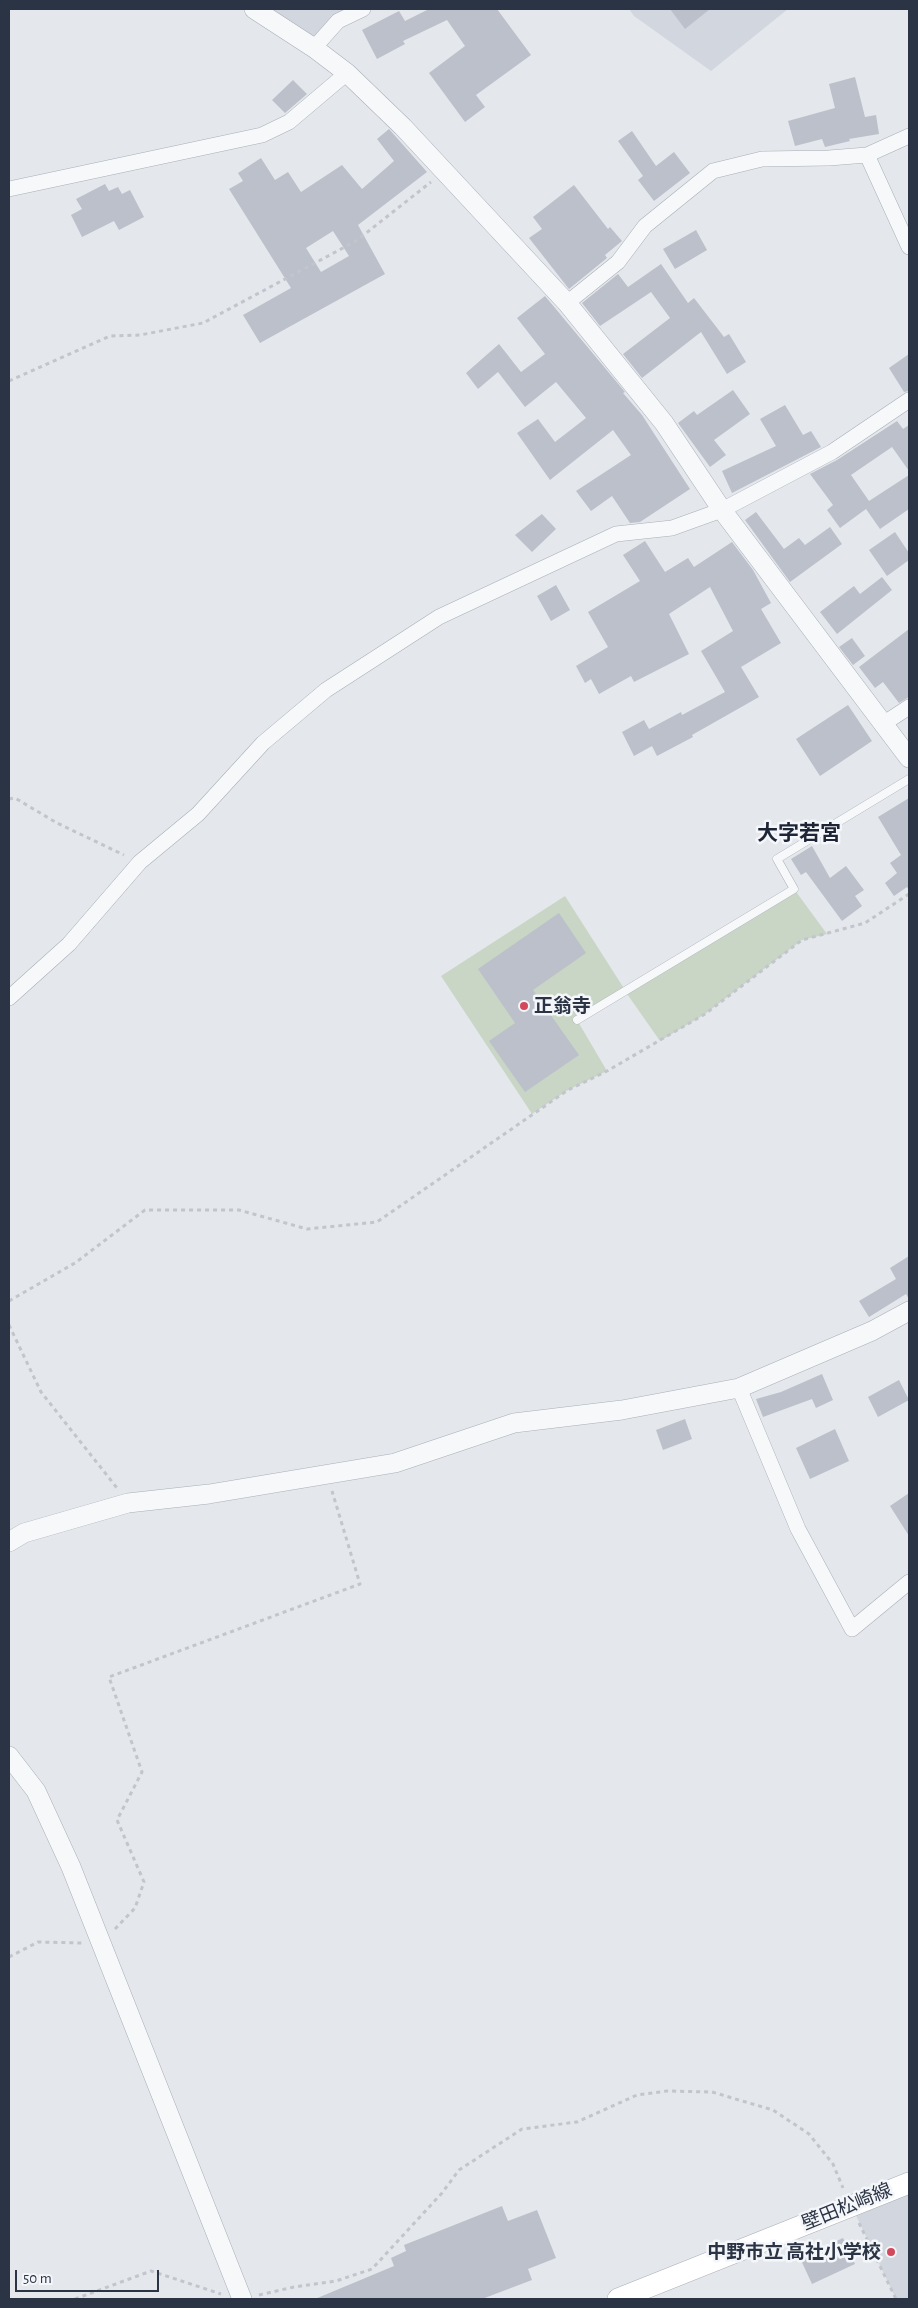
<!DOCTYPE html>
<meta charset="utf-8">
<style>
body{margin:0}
#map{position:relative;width:918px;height:2308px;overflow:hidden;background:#e4e7ec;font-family:"Alegreya Sans",sans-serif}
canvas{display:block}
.frame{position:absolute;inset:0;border:10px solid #2b3445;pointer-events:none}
.scale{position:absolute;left:15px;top:2270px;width:144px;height:22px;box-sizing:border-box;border:2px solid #2b3445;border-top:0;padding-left:6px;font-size:15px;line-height:18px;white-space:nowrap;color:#2b3445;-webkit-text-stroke:4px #f4f6f9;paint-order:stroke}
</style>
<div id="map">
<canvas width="918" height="2308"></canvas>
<div class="frame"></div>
<div class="scale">50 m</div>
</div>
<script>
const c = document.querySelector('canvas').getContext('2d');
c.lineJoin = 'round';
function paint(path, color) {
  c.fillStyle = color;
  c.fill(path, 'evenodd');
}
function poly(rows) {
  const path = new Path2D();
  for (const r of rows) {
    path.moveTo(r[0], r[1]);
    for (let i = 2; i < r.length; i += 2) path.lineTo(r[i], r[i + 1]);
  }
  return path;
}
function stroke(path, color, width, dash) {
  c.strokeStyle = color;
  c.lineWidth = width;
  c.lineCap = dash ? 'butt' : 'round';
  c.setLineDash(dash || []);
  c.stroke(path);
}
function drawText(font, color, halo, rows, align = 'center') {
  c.font = font + ' "Alegreya Sans","Noto Sans JP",sans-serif';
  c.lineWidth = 5;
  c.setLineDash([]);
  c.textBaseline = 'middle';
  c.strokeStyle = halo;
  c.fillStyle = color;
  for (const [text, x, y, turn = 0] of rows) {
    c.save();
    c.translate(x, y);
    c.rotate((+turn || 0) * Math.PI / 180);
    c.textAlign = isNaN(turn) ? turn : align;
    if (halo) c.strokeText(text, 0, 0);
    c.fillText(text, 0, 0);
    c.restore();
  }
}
paint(poly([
 [254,9,363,9,314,48],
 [629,9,788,9,711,71,634,16],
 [909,2183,909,2299,896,2299,851,2205]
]), '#d2d6de');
paint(poly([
 [794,889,827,934,802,940,705,1014,660,1041,625,991,577,1020,607,1071,568,1090,532,1114,441,976,565,896,625,990]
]), '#c9d6c5');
paint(poly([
 [429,9,497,9,531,55,476,95,485,107,465,122,429,73,465,46,447,20,403,41,405,44,377,59,362,30,399,11,405,21],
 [670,9,710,9,685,29],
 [855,77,865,117,876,115,879,134,849,139,850,141,825,147,822,139,795,146,788,121,835,108,829,84],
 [293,80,307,94,285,113,272,100],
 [389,129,427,172,358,225,385,274,260,343,243,315,291,288,229,189,243,181,238,173,261,158,275,180,288,172,301,192,342,165,362,189,394,161,377,139],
 [333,231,349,256,321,272,306,248],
 [632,131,656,166,674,152,690,173,654,201,638,180,643,176,618,141],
 [105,184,109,191,118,187,122,194,130,190,144,217,119,230,114,221,82,237,71,215,82,209,76,199],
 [574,185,608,229,610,227,622,241,605,255,607,258,569,289,529,238,542,229,533,217],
 [696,230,707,250,675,269,663,249],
 [661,264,688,303,694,298,724,337,729,334,746,362,727,374,701,332,642,378,623,354,670,318,651,292,600,326,582,303,618,274,628,287],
 [545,296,625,392,623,393,642,415,690,489,640,522,630,523,612,496,591,511,576,491,631,455,613,430,550,480,517,433,538,419,555,442,586,418,556,382,525,407,498,372,478,389,466,373,499,344,521,372,545,354,517,318],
 [909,354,909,391,904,392,889,368],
 [733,390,750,414,714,440,726,455,710,467,678,423,694,411,697,415],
 [785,405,803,435,811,431,821,447,732,493,722,471,776,446,760,419],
 [897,421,903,429,909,425,909,471,892,447,851,475,869,501,909,475,909,509,880,529,866,509,840,528,827,510,833,505,810,474,837,460],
 [756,512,784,549,799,538,805,545,830,527,842,544,790,582,745,520],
 [542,514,556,529,532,552,515,535],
 [895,532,909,553,909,560,887,576,869,550],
 [645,541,665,572,688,558,694,567,732,542,753,570,771,603,761,609,781,643,741,667,759,697,692,735,693,737,657,756,652,746,634,756,622,732,644,720,649,729,681,712,682,715,725,692,701,651,733,631,710,587,669,614,689,654,634,682,631,676,599,694,591,679,585,683,576,666,608,647,588,612,640,581,623,555],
 [882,577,892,590,837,634,820,612,854,586,860,594],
 [556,585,570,610,551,621,537,596],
 [909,629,909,697,899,703,883,682,875,688,859,667],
 [852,638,865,656,853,665,839,647],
 [848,705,872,741,820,776,796,739],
 [909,798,909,890,907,887,894,896,885,883,897,873,890,863,901,855,878,817],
 [812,846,830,878,846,866,864,890,855,896,862,906,842,921,806,872,801,875,791,859],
 [559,913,586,953,533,990,579,1055,525,1092,489,1041,515,1023,478,969],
 [909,1256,909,1299,906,1294,869,1317,859,1301,896,1279,890,1268],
 [822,1374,833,1400,816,1408,812,1399,763,1417,756,1399,781,1392],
 [899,1380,909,1400,878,1417,868,1397],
 [685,1419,692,1439,663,1450,656,1430],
 [835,1429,849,1461,810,1479,796,1448],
 [909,1493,909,1536,890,1506],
 [502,2206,508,2221,537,2210,556,2258,528,2269,532,2280,482,2299,315,2299,394,2266,391,2258,406,2251,404,2245],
 [843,2238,855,2264,812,2284,800,2258]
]), '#bbc0ca');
const service = poly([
 [577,1020,794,889,777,859,909,779]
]);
const minor = poly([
 [314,48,338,21,363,9],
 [867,155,909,247],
 [9,189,262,135,289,122,347,73],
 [567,303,618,262,645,226,713,171,762,159,829,158,867,155,909,136],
 [883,724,909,707],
 [9,998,69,944,140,862,198,814,263,743,326,690,439,617,616,534,672,528,722,510,832,452,909,400],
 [739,1388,798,1529,852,1629,909,1582]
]);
const tertiary = poly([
 [254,9,314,48,347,73,403,127,567,303,664,423,722,510,909,758],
 [9,1542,24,1533,128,1503,209,1494,395,1463,514,1423,622,1410,739,1388,872,1331,909,1311],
 [9,1756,36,1791,71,1867,242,2299]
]);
const secondary = poly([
 [618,2299,909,2183]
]);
stroke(service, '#a9aeb7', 9);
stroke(minor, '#a9aeb7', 16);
stroke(tertiary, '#a9aeb7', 20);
stroke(secondary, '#a9aeb7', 22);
stroke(poly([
 [9,381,110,336,140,335,203,323,356,241,431,182],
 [9,799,15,798,57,823,124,855],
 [9,1301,75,1263,145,1210,239,1210,307,1229,377,1222,568,1090,607,1071,705,1014,802,940,865,923,909,894],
 [9,1325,41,1392,117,1488],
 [115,1929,135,1908,144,1882,117,1820,142,1772,109,1677,360,1584,332,1491],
 [9,1957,38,1942,82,1943],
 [859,2223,896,2299],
 [259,2295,294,2287,336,2281,372,2269,442,2193,459,2170,522,2129,577,2122,637,2095,667,2091,712,2092,773,2110,809,2134,833,2164,843,2188],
 [75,2299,151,2271,221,2294]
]), '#c2c5cb', 3, [4, 4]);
stroke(service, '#f7f8fa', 8);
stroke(minor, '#f7f8fa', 15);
stroke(tertiary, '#f7f8fa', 19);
stroke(secondary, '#fff', 21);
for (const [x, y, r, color] of [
 [524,1006,5,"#d1495b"],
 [891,2252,5,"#d1495b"]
]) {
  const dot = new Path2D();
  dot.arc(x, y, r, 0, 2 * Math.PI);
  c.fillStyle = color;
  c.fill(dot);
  stroke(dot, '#f4f6f9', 2);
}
drawText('bold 19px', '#2b3445', '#f4f6f9', [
 ["正翁寺",534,1006],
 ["中野市立 高社小学校",881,2252,"right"]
], 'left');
drawText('19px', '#2b3445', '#f4f6f9', [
 ["壁田松崎線",847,2207,-22]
]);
drawText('bold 21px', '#1d2536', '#f4f6f9', [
 ["大字若宮",799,834]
]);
</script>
